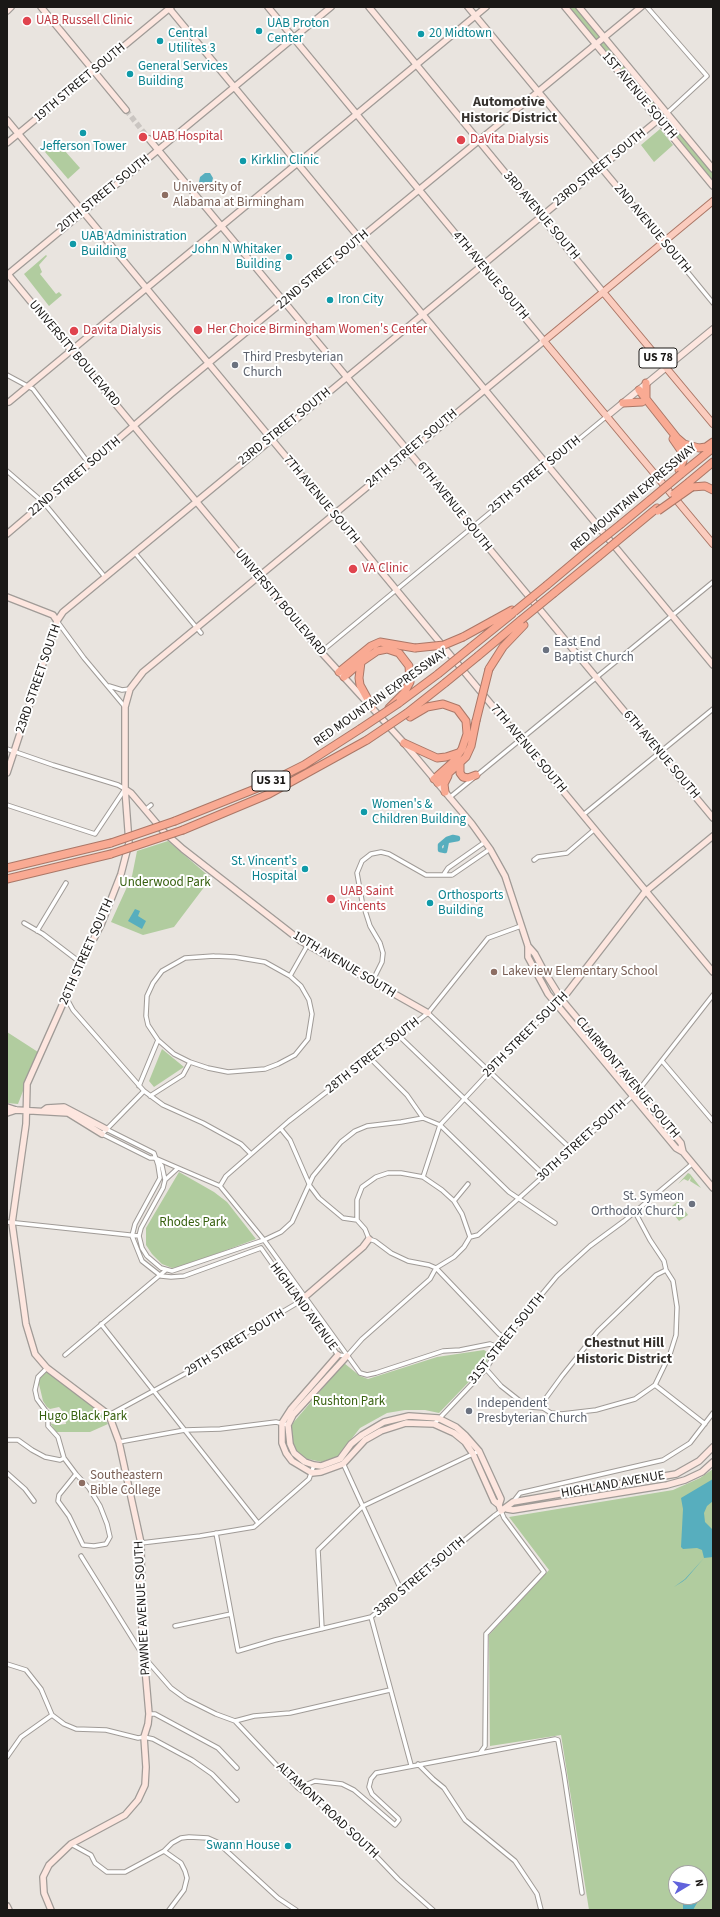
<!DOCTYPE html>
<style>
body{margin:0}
#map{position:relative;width:720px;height:1917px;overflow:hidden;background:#e9e4df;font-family:"Source Sans 3",sans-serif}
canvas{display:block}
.frame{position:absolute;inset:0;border:8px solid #1a1816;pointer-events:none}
.north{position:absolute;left:668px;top:1865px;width:40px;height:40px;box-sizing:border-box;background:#fff;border:1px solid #a3a3a2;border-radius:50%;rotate:80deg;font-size:11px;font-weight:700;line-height:16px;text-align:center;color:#1a1816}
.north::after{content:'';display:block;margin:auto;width:14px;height:18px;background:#6163dc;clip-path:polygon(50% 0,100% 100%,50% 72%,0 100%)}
</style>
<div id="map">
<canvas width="720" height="1917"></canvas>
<div class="frame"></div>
<div class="north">N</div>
</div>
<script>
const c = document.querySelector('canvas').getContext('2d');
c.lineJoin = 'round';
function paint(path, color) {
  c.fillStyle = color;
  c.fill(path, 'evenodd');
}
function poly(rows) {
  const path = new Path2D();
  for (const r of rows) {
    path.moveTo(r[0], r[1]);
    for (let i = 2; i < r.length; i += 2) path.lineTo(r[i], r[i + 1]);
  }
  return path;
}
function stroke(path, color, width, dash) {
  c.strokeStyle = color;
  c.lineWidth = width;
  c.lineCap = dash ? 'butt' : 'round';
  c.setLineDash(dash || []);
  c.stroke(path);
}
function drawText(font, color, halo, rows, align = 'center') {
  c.font = font + ' "Source Sans 3",sans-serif';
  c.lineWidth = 4;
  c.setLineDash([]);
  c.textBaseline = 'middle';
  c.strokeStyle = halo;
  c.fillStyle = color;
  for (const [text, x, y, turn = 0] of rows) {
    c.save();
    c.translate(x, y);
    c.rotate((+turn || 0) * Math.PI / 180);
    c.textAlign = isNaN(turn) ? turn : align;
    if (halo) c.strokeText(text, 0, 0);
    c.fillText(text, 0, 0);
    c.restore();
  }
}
paint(poly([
 [568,7,576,7,713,172,713,182],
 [660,129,673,145,654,162,641,145],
 [57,142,80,168,68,179,45,152],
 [46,255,47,256,39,265,42,272,40,274,56,294,59,292,62,295,49,306,24,274],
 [168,841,211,878,174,927,143,935,111,922,132,876,137,851],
 [7,1032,38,1052,18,1104,7,1103],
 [162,1049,184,1067,154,1087,149,1081],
 [179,1172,214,1192,227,1202,256,1239,181,1267,172,1268,162,1264,152,1254,146,1245,146,1228],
 [688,1173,690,1174,701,1188,690,1181,691,1177,688,1181,684,1179,678,1184],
 [678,1201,688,1215,679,1221,675,1216,672,1206],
 [484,1350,490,1354,486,1364,439,1413,425,1410,405,1410,387,1413,360,1428,338,1456,322,1462,303,1458,295,1451,291,1443,289,1431,293,1423,344,1363,360,1376,368,1379,437,1357],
 [48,1371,95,1406,108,1424,90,1432,56,1432,50,1423,56,1425,66,1424,64,1413,59,1407,50,1409,47,1407,43,1401,39,1384,39,1377],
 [713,1469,713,1910,589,1910,561,1735,490,1746,489,1635,549,1570,509,1517,673,1490,700,1478],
 [676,1873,700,1873,700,1897,676,1897]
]), '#b1cc9f');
paint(poly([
 [205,173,210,173,213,178,212,182,205,187,199,182,200,177],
 [135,909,140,911,138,916,146,921,142,929,128,921],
 [713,1479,713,1501,707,1506,704,1513,705,1522,713,1530,713,1557,704,1558,686,1579,682,1582,674,1587,685,1579,704,1558,702,1550,697,1548,683,1549,681,1547,683,1509,681,1498],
 [700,1891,701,1896,693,1910,683,1910,683,1897,700,1897]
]), '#57aebe');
stroke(poly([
 [458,839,447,841,445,851,440,850,440,845,447,839,453,837,458,838]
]), '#57aebe', 4.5);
stroke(poly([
 [126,110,149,139]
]), '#cac5c1', 5.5, [5.5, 3]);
const street = poly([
 [647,7,707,76,667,113],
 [663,242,713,303],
 [7,375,33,389,90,465],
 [7,471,44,503,105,577],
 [135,553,201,633],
 [57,621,84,658,125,707],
 [321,652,607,416],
 [109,686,122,690,130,689],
 [7,749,53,765,118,785,125,789,95,834,7,805],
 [449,798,713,582],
 [145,810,151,805],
 [583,815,713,709],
 [534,860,538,857,567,853,595,829],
 [444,874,448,868,485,842],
 [24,923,43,934,81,963],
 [37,931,66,883],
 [214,956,235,957,265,962,290,976,301,986,309,1000,312,1014,308,1039,295,1055,278,1064,265,1069,228,1072,208,1068,190,1062,174,1054,158,1040,148,1025,146,1016,147,996,153,983,162,971,185,958,214,956],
 [290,976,307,946],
 [372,982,382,962,383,953,380,943,370,926,362,901,357,873,362,861,371,854,381,852,389,854,426,875,452,875,490,849],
 [67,999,73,1010,144,1091,163,1105,203,1123,241,1144,251,1154],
 [428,1013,572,1150],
 [399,1036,544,1175],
 [370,1058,407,1095,423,1118],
 [662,1061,713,1121],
 [139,1086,158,1040],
 [144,1091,102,1134,150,1158,155,1158,220,1186,264,1240,360,1373,367,1375,376,1373,443,1351,460,1350,490,1344,498,1347],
 [150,1096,183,1075,190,1062],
 [106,1129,154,1153,158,1165,160,1178,135,1224,132,1236,142,1261,161,1276,171,1277,184,1276,261,1248],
 [281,1129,290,1140,310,1186,319,1198,343,1218,357,1220],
 [155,1158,162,1166,165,1180,163,1188,141,1228,139,1236,142,1248,147,1256,161,1268,172,1271,264,1240,281,1232,292,1222,313,1176,341,1142,355,1131,367,1126,401,1122,423,1118,440,1125,509,1192,555,1223],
 [423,1177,440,1125,522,1037,556,1005],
 [165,1180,178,1168],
 [220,1186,226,1176,289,1121,428,1013,488,938,521,926],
 [454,1201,468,1184],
 [357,1220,357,1200,362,1187,376,1177,388,1173,401,1173,423,1177,442,1190,454,1201,462,1214,470,1237,464,1247,454,1257,436,1268],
 [357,1220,365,1229,369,1239,375,1241,391,1253,408,1261,429,1265,436,1268,499,1334,506,1338],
 [7,1222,139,1236],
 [470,1237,478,1235,638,1091,713,995],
 [261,1248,299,1302,338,1355,347,1356],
 [101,1324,258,1523],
 [65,1355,166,1270],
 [347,1356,362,1339,430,1279,436,1268],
 [486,1369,501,1386,520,1401,530,1407,543,1408,551,1413,562,1414,596,1410,635,1399,655,1385,670,1354,676,1335,677,1307,673,1281,666,1270,664,1261,650,1240,635,1212],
 [655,1385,705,1424],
 [543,1408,546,1398,562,1376,598,1331,656,1275,666,1270],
 [109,1415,190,1371,233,1341,299,1302],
 [434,1424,486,1369,495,1354,498,1347,557,1276,590,1246,624,1221,692,1164],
 [7,1440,18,1440,32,1450,45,1457,60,1460,64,1458,58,1437,48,1426,48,1414,37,1399,35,1390,38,1377,47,1368],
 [119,1442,185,1430,220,1429,276,1422,288,1425],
 [64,1458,76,1474],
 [343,1463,402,1592],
 [7,1473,25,1489,34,1501],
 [76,1474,89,1488,100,1506,107,1524,110,1537,106,1544,94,1546,83,1545,69,1516,58,1501,59,1495,76,1474],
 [513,1502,520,1493,663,1460,690,1443,713,1413],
 [216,1533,238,1651,275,1640,371,1617,494,1516,501,1511,504,1518,544,1572,486,1634,485,1746,480,1753],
 [141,1543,200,1536,254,1527,309,1479,314,1465],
 [81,1556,144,1657,171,1688,186,1699,216,1714,235,1721,298,1788,330,1811,353,1832,398,1879,433,1910],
 [371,1617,411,1765],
 [175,1626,231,1614],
 [322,1629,318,1550,363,1506,479,1451],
 [7,1664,26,1670,41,1689,52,1715,64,1724,76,1729,106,1730,138,1738,144,1737,153,1739,192,1760,212,1774,237,1800],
 [149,1714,155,1714,218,1748,237,1768],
 [235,1721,254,1716,290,1713,390,1690],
 [7,1757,21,1737,52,1715],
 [418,1764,433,1779,444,1788,465,1820,515,1861,537,1894,541,1910],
 [298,1788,315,1781,342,1784,354,1790,395,1825,399,1820,398,1818,372,1794,369,1787,371,1779,376,1773,555,1739,558,1740,564,1774,582,1893],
 [71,1844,91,1855,95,1863,107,1872,125,1872,164,1851,172,1843,181,1838,189,1837,208,1838,217,1842,278,1898,296,1910],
 [164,1851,181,1863,185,1871,187,1878,184,1890,169,1910]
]);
const secondary = poly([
 [41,7,126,110],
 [168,7,713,665],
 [369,7,603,292],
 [468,7,663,242],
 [565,7,713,186],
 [579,7,713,169],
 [7,11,11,7],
 [7,120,713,972],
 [149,139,713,818],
 [7,143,171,7],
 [7,273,321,652,404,743,472,824,490,849,505,876,528,946,528,957,548,994,676,1148,683,1152],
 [7,275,331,7],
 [9,402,486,7],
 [607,416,713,329],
 [7,534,171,394,641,7],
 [7,597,53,615,57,621],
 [7,773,57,621,63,612,658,120],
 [125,789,131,793,164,832,183,849,301,941,428,1013],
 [528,946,535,954,544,971,562,1000,681,1143,683,1152,713,1188],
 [560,1002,645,892,713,836],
 [7,1107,16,1110,68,1113,102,1134],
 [43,1111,47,1108,64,1107,106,1129],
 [7,1113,16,1110],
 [299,1302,363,1247,369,1239],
 [338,1355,291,1409,282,1423,282,1443,286,1453,292,1461,312,1473,321,1472,343,1464,365,1440,381,1431,406,1423,434,1424,454,1433,465,1442,473,1454,494,1501,499,1505],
 [347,1356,293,1415,288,1425,290,1444,294,1453,305,1462,314,1465,321,1466,340,1459,351,1444,362,1435,384,1422,409,1416,438,1418,456,1427,465,1435,479,1451,501,1499,499,1505,501,1511,513,1502,676,1474,699,1461,713,1447],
 [507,1509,513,1510,667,1485,685,1480,702,1472,713,1462],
 [7,1906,9,1910],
 [51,1910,44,1893,43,1877,49,1865,71,1844,125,1815,138,1800,145,1785,146,1767,144,1737,148,1724,149,1714,142,1633,141,1543,119,1442,109,1415,47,1368,35,1354,26,1324,12,1223,26,1124,27,1084,81,963,101,925,121,874,129,843,125,789,125,707,130,689,143,672,544,341,268,7]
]);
const primary = poly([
 [713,201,544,341,713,544],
 [603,292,713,424]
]);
const highway = poly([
 [639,390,677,438,684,444,699,448,706,447,713,442],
 [646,399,646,383],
 [623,403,642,402],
 [673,439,682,452,683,461,679,470],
 [681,474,713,448],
 [689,482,713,462],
 [692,487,705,486,713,490],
 [621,524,650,500],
 [628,532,657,508],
 [547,585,591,548],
 [554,593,598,557],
 [463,637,512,610],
 [471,647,512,614],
 [478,656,521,620],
 [361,662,359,678,360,685,372,707],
 [489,669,503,647,524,625],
 [339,672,371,646,380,642,415,648],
 [344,677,361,662,377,651,387,649,399,653,409,666,410,682,404,693,389,708],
 [399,703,438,674],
 [407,713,445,683],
 [410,717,427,707,443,704,457,709,466,721,467,734,462,749,453,762,434,779],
 [404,743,437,758,446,757,458,753],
 [460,764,460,773,463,777,468,778,476,775],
 [438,783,466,757,471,746,476,721],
 [445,792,444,784,448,776],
 [175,821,260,787,304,765,360,729],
 [183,830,269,794,367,740],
 [7,868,111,843],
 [7,879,111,854]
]);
stroke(street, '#a09b97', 5.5);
stroke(secondary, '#a09b97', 8);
stroke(primary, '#ab7767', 8);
stroke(highway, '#ab7767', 9);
stroke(street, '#fff', 3.5);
stroke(secondary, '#fde6df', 5.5);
stroke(primary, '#fbccbe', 6);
stroke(highway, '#f9aa93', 7);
const highwayBridge = poly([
 [674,494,689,482],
 [650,500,681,474],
 [658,511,692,487],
 [591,548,621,524],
 [598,557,628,532],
 [514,612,547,585],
 [521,620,554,593],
 [415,648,444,645,463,637],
 [438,674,471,647],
 [445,683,478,656],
 [476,721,489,669],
 [360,729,399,703],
 [367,740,407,713],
 [111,843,175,821],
 [111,854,183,830]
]);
stroke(highwayBridge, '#ab7767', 9, []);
stroke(highwayBridge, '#f9aa93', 7);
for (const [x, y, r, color] of [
 [27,21,5,"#e0444e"],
 [259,31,4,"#0f9aa8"],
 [421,34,4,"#0f9aa8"],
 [160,41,4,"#0f9aa8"],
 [130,74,4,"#0f9aa8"],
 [83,133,4,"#0f9aa8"],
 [143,137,5,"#e0444e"],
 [461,140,5,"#e0444e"],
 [243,161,4,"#0f9aa8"],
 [165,195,4,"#8d6e63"],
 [73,244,4,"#0f9aa8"],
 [289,257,4,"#0f9aa8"],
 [330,300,4,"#0f9aa8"],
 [198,330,5,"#e0444e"],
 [74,331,5,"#e0444e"],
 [235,365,4,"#6b7280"],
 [353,569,5,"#e0444e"],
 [546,650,4,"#6b7280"],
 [364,812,4,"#0f9aa8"],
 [305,869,4,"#0f9aa8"],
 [331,899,5,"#e0444e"],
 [430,903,4,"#0f9aa8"],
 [494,972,4,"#8d6e63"],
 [692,1204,4,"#6b7280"],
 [469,1411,4,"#6b7280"],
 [82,1483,4,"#8d6e63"],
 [288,1846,4,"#0f9aa8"]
]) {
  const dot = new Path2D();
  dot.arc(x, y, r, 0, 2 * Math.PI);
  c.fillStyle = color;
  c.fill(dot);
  stroke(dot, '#fff', 1.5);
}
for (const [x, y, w] of [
 [658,358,38],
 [271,781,38]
]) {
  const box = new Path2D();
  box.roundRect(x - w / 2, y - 10, w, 20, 3);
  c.fillStyle = '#fff';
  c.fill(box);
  stroke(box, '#1a1816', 1);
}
drawText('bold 12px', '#1a1816', null, [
 ["US 78",658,358],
 ["US 31",271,781]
]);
drawText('13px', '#be3a42', '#fff', [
 ["UAB Russell Clinic",36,21],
 ["UAB Hospital",152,137],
 ["DaVita Dialysis",470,140],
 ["Her Choice Birmingham Women's Center",207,330],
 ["Davita Dialysis",83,331],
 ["VA Clinic",362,569],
 ["UAB Saint",340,892],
 ["Vincents",340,907]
], 'left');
drawText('13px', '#0d838f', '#fff', [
 ["UAB Proton",267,24],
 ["Center",267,39],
 ["Central",168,34],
 ["Utilites 3",168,49],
 ["20 Midtown",429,34],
 ["General Services",138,67],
 ["Building",138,82],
 ["Jefferson Tower",83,147,"center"],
 ["Kirklin Clinic",251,161],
 ["UAB Administration",81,237],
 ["Building",81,252],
 ["John N Whitaker",281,250,"right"],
 ["Building",281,265,"right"],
 ["Iron City",338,300],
 ["Women's &",372,805],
 ["Children Building",372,820],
 ["St. Vincent's",297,862,"right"],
 ["Hospital",297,877,"right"],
 ["Orthosports",438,896],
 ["Building",438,911],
 ["Swann House",280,1846,"right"]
], 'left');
drawText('13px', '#1a1816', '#fff', [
 ["19TH STREET SOUTH",80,83,-40],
 ["1ST AVENUE SOUTH",639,96,50],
 ["23RD STREET SOUTH",600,168,-39],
 ["20TH STREET SOUTH",104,194,-39],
 ["3RD AVENUE SOUTH",541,216,50],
 ["2ND AVENUE SOUTH",652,229,50],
 ["22ND STREET SOUTH",323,270,-40],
 ["4TH AVENUE SOUTH",490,276,50],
 ["UNIVERSITY BOULEVARD",74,354,50],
 ["23RD STREET SOUTH",285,427,-39],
 ["24TH STREET SOUTH",412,449,-40],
 ["25TH STREET SOUTH",535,475,-39],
 ["22ND STREET SOUTH",75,477,-40],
 ["RED MOUNTAIN EXPRESSWAY",634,498,-40],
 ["7TH AVENUE SOUTH",321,500,50],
 ["6TH AVENUE SOUTH",454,507,51],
 ["UNIVERSITY BOULEVARD",280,603,50],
 ["23RD STREET SOUTH",39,679,-71],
 ["RED MOUNTAIN EXPRESSWAY",381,698,-35],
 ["7TH AVENUE SOUTH",528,749,50],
 ["6TH AVENUE SOUTH",661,755,50],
 ["26TH STREET SOUTH",87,952,-66],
 ["10TH AVENUE SOUTH",344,965,31],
 ["29TH STREET SOUTH",526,1035,-45],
 ["28TH STREET SOUTH",373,1056,-38],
 ["CLAIRMONT AVENUE SOUTH",627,1078,50],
 ["30TH STREET SOUTH",582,1141,-42],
 ["HIGHLAND AVENUE",303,1307,54],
 ["31ST STREET SOUTH",507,1339,-51],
 ["29TH STREET SOUTH",235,1343,-32],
 ["HIGHLAND AVENUE",613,1485,-10],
 ["33RD STREET SOUTH",420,1577,-40],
 ["PAWNEE AVENUE SOUTH",143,1608,-93],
 ["ALTAMONT ROAD SOUTH",327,1811,43]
]);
drawText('13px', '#785e54', '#fff', [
 ["University of",173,188],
 ["Alabama at Birmingham",173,203],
 ["Lakeview Elementary School",502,972],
 ["Southeastern",90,1476],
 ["Bible College",90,1491]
], 'left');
drawText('13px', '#5b616d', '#fff', [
 ["Third Presbyterian",243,358],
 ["Church",243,373],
 ["East End",554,643],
 ["Baptist Church",554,658],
 ["St. Symeon",684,1197,"right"],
 ["Orthodox Church",684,1212,"right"],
 ["Independent",477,1404],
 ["Presbyterian Church",477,1419]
], 'left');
drawText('13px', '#37600f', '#fff', [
 ["Underwood Park",165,883],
 ["Rhodes Park",193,1223],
 ["Rushton Park",349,1402],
 ["Hugo Black Park",83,1417]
]);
drawText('bold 14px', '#36322e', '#fff', [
 ["Automotive",509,103],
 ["Historic District",509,119],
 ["Chestnut Hill",624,1344],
 ["Historic District",624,1360]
]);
</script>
